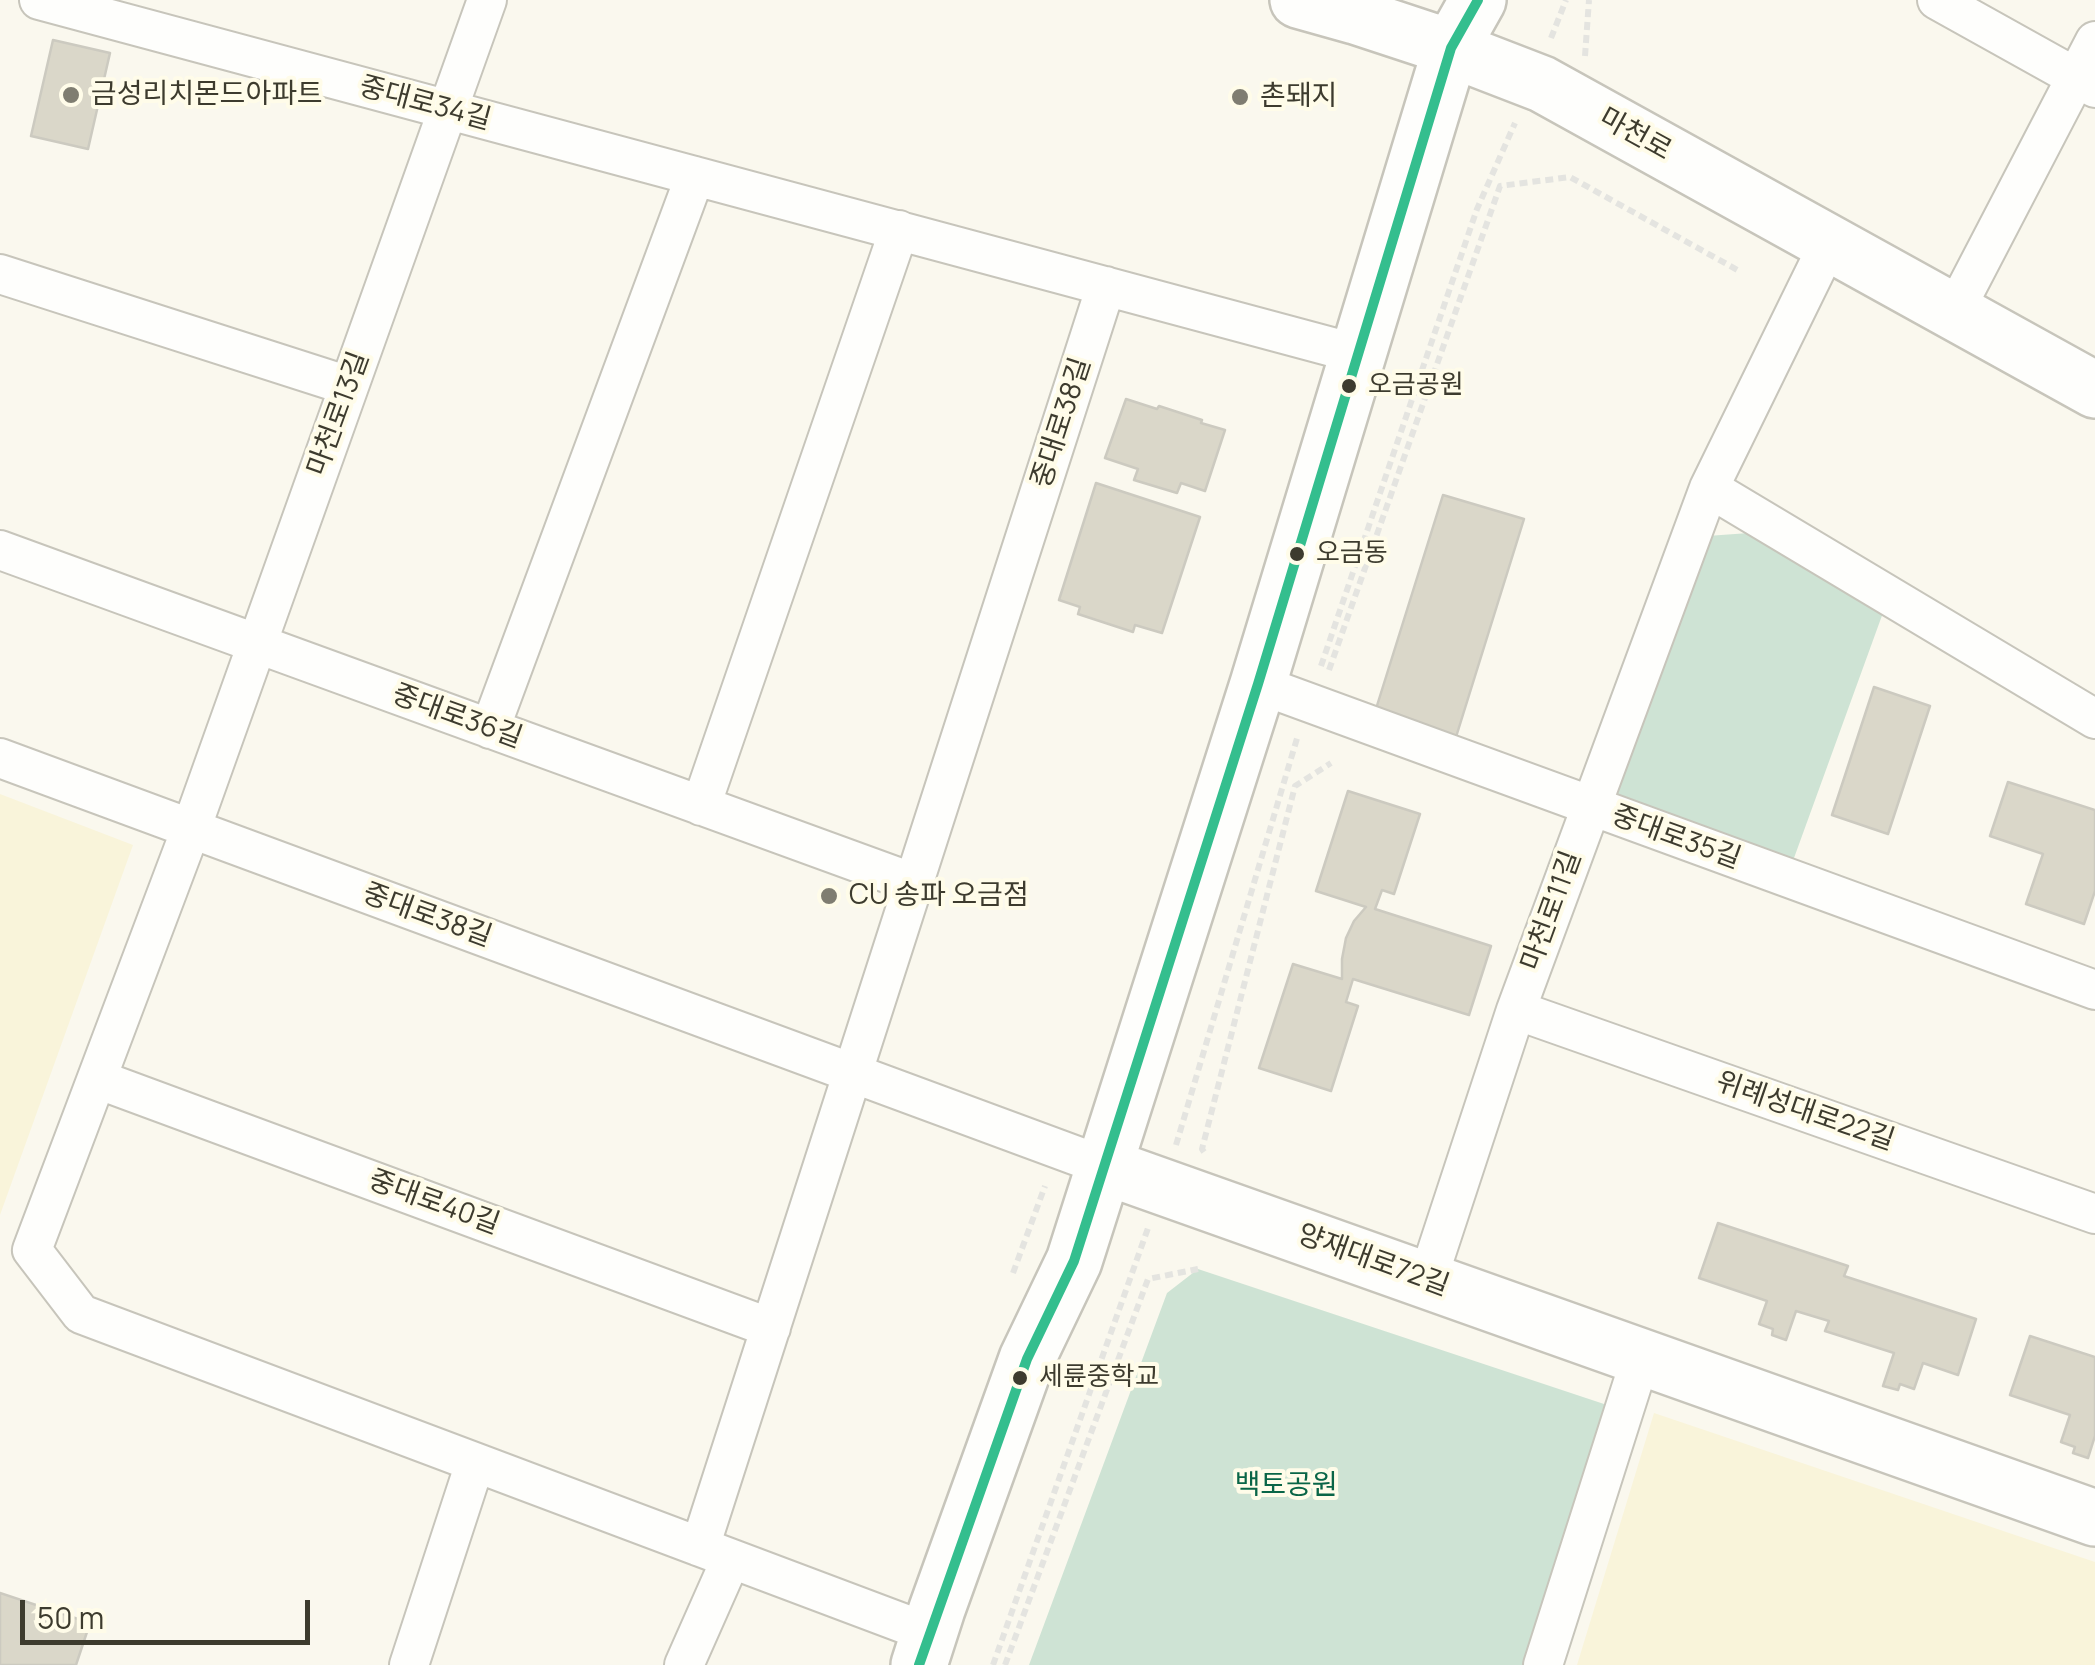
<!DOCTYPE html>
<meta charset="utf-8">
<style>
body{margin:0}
#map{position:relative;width:2095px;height:1665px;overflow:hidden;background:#faf8ee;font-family:Manrope,sans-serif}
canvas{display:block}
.scale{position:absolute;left:20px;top:1600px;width:290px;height:45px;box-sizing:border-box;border:5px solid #3d3b2e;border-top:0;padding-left:12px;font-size:30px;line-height:35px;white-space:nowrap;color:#3d3b2e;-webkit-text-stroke:8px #fffce9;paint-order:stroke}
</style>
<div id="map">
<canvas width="2095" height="1665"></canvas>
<div class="scale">50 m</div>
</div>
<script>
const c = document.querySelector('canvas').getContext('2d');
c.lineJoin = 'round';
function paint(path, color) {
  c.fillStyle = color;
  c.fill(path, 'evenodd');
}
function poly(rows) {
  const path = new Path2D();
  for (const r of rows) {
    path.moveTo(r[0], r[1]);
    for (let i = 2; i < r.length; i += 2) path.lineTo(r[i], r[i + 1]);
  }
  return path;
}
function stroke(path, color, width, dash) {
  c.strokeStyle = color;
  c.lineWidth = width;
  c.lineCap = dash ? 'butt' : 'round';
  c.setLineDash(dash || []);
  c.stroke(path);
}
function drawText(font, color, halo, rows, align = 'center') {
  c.font = font + ' Manrope,"Noto Sans KR",sans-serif';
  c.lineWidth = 8;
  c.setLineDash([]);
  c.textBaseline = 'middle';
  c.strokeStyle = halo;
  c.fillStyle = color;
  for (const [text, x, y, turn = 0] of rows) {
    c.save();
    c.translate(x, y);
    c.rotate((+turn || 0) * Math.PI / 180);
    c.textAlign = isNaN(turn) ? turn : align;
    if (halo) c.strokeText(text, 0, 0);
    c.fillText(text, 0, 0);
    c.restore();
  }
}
paint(poly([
 [0,794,133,845,0,1215],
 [1654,1413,2095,1562,2095,1665,1577,1665]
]), '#f9f4da');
paint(poly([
 [1749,533,1884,610,1790,869,1608,804,1707,536],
 [1198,1269,1613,1407,1530,1665,1029,1665,1167,1293]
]), '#cee3d4');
const building = poly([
 [53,40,110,53,88,149,31,136,53,40],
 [1126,399,1157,409,1159,406,1202,420,1201,423,1225,430,1205,491,1181,483,1177,493,1134,480,1138,469,1105,458,1126,399],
 [1096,483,1200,517,1162,633,1135,625,1133,632,1078,614,1080,607,1059,600,1096,483],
 [1443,495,1524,519,1456,737,1375,712,1443,495],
 [1874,687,1930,706,1888,834,1832,815,1874,687],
 [2008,782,2095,810,2095,891,2084,924,2026,904,2043,854,1990,836,2008,782],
 [1348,791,1420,814,1394,894,1382,890,1375,909,1491,946,1469,1015,1353,979,1346,1002,1358,1006,1331,1091,1259,1068,1293,964,1342,979,1342,959,1346,938,1354,921,1366,907,1316,891,1348,791],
 [1718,1223,1848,1266,1844,1276,1976,1319,1958,1375,1923,1363,1914,1389,1900,1384,1898,1390,1883,1386,1894,1353,1825,1331,1829,1321,1796,1311,1786,1340,1772,1335,1773,1329,1759,1324,1767,1301,1699,1278,1718,1223],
 [2030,1336,2095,1357,2095,1436,2088,1458,2073,1453,2075,1447,2061,1442,2070,1415,2010,1395,2030,1336],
 [0,1593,90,1623,76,1665,0,1665,0,1593]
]);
paint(building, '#dad7c9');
stroke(building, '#cccac0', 2.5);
const street = poly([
 [39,0,1358,354],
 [487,0,191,829,32,1250,81,1314,929,1633],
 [1937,0,2095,88],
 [0,274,349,386],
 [1954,312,2095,41],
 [1709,488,2095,719],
 [0,550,914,883],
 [1258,684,2095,990],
 [490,729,695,176],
 [0,758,1104,1166],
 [701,806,899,230],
 [1516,1010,2095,1214],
 [97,1079,771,1328],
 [1427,1281,1516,1010,1709,488,1829,243],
 [700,1547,1106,286],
 [409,1665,475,1463],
 [684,1665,731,1559],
 [1543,1665,1641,1357]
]);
const secondary = poly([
 [1298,0,1355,16,1428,40,1542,84,2095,390],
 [1104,1166,2095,1518],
 [919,1665,937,1609,1027,1359,1074,1261,1258,684,1451,48,1478,0]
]);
stroke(street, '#c7c5bb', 42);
stroke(secondary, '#c7c5bb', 60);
stroke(poly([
 [1551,38,1566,0],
 [1585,56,1589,0],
 [1321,666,1477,209,1515,123],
 [1329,670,1500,186,1570,177,1741,272],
 [1176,1145,1298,735],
 [1204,1152,1202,1149,1295,786,1331,763],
 [1013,1273,1045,1186],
 [993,1665,1148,1228],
 [1005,1665,1148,1279,1198,1269]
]), '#e4e4e0', 6, [8, 5]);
stroke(street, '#fefefc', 38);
stroke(secondary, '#fefefc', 55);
stroke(poly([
 [919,1665,1027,1359,1074,1261,1258,684,1451,48,1478,0]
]), '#34be8e', 10);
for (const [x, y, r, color] of [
 [71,95,10,"#7f7d71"],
 [1240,97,10,"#7f7d71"],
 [1349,386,9,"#3d3b2e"],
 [1297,554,9,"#3d3b2e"],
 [829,896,10,"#7f7d71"],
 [1020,1378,9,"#3d3b2e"]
]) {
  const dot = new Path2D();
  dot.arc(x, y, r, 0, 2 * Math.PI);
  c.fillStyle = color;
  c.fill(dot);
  stroke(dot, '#fffce9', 4);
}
drawText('26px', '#3d3b2e', '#fffce9', [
 ["오금공원",1368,386],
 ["오금동",1316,554],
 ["세륜중학교",1039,1378]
], 'left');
drawText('28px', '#3d3b2e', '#fffce9', [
 ["금성리치몬드아파트",91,95],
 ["촌돼지",1260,97],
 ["CU 송파 오금점",849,896]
], 'left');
drawText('28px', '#3d3b2e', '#fffce9', [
 ["중대로34길",425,104,15],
 ["마천로",1635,135,29],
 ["마천로13길",339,414,-70],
 ["중대로38길",1062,423,-72],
 ["중대로36길",457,717,20],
 ["중대로35길",1676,838,20],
 ["마천로11길",1552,911,-70],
 ["중대로38길",427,916,20],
 ["위례성대로22길",1805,1112,19],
 ["중대로40길",434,1203,20],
 ["양재대로72길",1373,1261,20]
]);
drawText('28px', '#096547', '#fffce9', [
 ["백토공원",1286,1486]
]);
</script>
